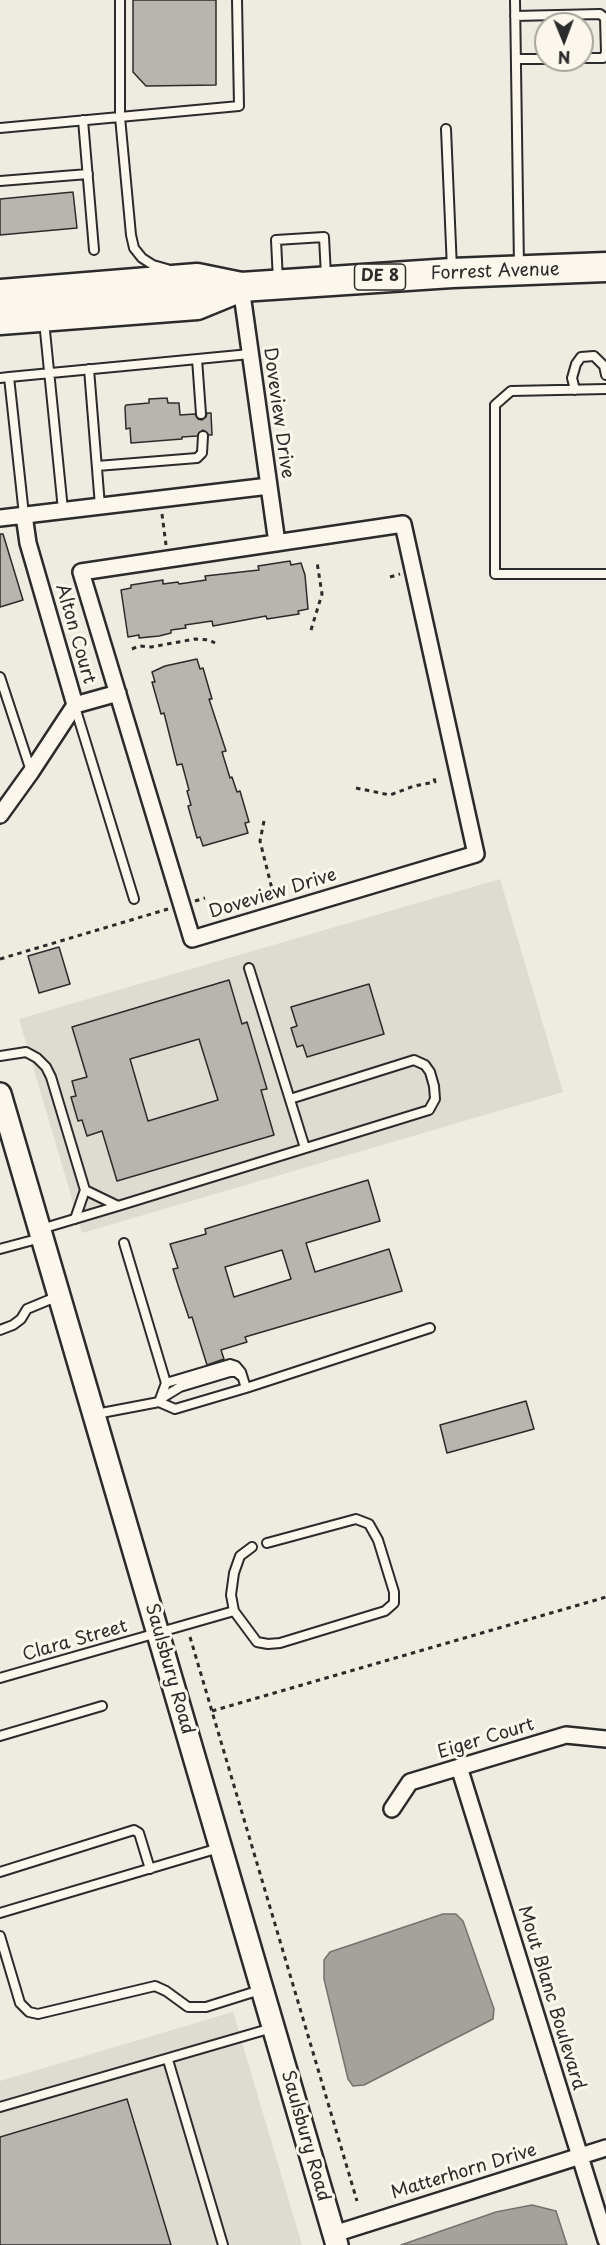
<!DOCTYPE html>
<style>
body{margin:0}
#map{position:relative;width:606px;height:2245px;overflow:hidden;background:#eeebe0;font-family:"Playpen Sans",sans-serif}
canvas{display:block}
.north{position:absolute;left:534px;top:12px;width:60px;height:60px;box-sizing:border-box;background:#fbf7ec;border:2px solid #a8a59f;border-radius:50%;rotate:179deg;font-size:16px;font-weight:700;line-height:24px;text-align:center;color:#2b2b2b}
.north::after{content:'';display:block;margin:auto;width:21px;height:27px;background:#2b2b2b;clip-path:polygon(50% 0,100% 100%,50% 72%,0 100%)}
</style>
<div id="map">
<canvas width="606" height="2245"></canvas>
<div class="north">N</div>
</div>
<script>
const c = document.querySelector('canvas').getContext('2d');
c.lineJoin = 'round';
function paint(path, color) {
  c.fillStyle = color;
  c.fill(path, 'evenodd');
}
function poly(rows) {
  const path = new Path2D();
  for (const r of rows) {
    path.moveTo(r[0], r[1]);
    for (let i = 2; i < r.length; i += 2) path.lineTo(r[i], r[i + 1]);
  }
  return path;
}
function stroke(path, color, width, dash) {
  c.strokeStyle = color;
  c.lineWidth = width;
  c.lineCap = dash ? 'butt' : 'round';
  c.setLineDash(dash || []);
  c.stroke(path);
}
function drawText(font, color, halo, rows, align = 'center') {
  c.font = font + ' "Playpen Sans",sans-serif';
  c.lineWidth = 6;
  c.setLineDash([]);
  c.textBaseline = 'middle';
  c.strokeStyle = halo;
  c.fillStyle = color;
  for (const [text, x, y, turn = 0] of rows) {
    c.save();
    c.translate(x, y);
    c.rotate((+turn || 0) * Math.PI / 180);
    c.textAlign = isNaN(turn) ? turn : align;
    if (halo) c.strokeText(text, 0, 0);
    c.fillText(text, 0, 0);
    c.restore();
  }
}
paint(poly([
 [500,879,563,1092,82,1233,19,1019],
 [233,2012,302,2245,0,2245,0,2081]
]), '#dedbd1');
const water = poly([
 [443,1914,456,1914,463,1921,494,2009,493,2019,364,2085,353,2086,348,2079,324,1979,324,1960,330,1952,443,1914],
 [532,2205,556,2211,567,2245,401,2245,496,2212,532,2205]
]);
paint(water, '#a4a29a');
stroke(water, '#74726e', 1.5);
const building = poly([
 [133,0,216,0,216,85,146,86,133,72,133,0],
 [73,192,77,228,0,235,0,199,73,192],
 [167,398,168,403,179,403,180,415,195,414,198,419,202,420,206,417,207,413,211,413,212,435,209,435,203,430,197,436,182,437,182,439,131,443,130,428,126,429,125,407,126,405,149,403,149,399,167,398],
 [0,534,3,534,23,600,0,607,0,534],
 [290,561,291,565,301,563,305,575,308,609,298,611,299,614,267,619,266,616,213,626,212,621,185,625,186,628,171,630,171,633,159,636,139,638,139,635,128,637,121,590,131,588,131,585,163,580,163,584,178,582,179,584,206,580,205,576,259,570,258,566,290,561],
 [197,659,200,669,203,668,212,699,209,699,226,751,222,752,230,778,232,777,237,792,240,791,249,822,245,823,248,833,203,846,200,837,197,838,188,806,191,805,187,791,189,790,182,764,177,765,164,713,161,714,152,682,155,682,152,672,165,666,197,659],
 [59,947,70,984,39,993,28,956,59,947],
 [229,980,242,1024,247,1022,267,1089,261,1090,274,1135,117,1181,102,1131,87,1136,82,1120,78,1121,71,1097,76,1096,72,1081,87,1077,72,1027,229,980],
 [199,1039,218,1100,148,1121,130,1059,199,1039],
 [369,984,384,1034,307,1057,303,1045,297,1047,291,1028,297,1026,291,1007,369,984],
 [368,1180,380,1221,306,1243,315,1272,389,1249,402,1291,245,1337,247,1342,221,1350,224,1359,207,1365,192,1317,189,1318,178,1285,173,1269,178,1268,170,1244,206,1234,205,1229,368,1180],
 [282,1250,291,1279,234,1297,225,1267,282,1250],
 [526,1401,534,1429,447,1453,440,1425,526,1401],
 [127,2099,171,2245,0,2245,0,2137,127,2099]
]);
paint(building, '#b8b5ae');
stroke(building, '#2b2b2b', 1.5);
const lane = poly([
 [120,0,120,117,131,235,134,248,142,258,153,265,167,269],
 [515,0,519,266],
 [515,16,600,14,605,18,606,53,603,58,582,58],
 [516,59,546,59],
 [83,120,94,250],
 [0,128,239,106,237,0],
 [446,129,452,269],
 [0,181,88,174],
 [278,281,276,240,324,237,326,276],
 [44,321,63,510],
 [197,359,201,414],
 [89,369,100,506],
 [9,377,250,354],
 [0,378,9,377,24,515],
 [606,389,511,391,495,405,495,574,606,574],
 [575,390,572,378,576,364,581,357,594,356,604,366,606,375],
 [97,466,197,458,202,453,203,436],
 [0,677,31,771],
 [75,707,134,899],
 [249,968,305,1148],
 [0,1056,26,1052,37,1058,46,1067,51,1077,85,1190,75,1219],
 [118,1206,429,1110,435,1099,434,1086,430,1072,425,1065,414,1060,290,1099],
 [41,1229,118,1206,85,1190],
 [124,1243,166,1383],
 [0,1249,41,1238],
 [0,1330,13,1325,21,1319,27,1309,56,1297],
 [162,1398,180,1387,230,1372,236,1372,241,1376],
 [159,1402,166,1383,230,1364,236,1366,241,1372,246,1388],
 [96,1414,159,1402,175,1409,246,1388,430,1328],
 [234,1611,231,1595,234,1573,240,1556,252,1547],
 [0,1678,234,1611,257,1642,268,1644,280,1643,385,1611,394,1603,394,1592,378,1540,369,1524,356,1519,267,1543],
 [0,1736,102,1706],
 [0,1872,134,1830,139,1833,150,1869],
 [0,1913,219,1848],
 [0,1936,20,2003,29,2012,38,2014,155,1986,166,1991,188,2007,206,2007,260,1990],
 [168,2060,223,2245],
 [0,2107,272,2028]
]);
const street = poly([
 [241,287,277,543],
 [0,518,269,486],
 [403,524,476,854,192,939,81,572,403,524],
 [75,705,118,693],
 [0,815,31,772,75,705,28,543,24,515],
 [459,1767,606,2240],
 [392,1809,410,1782,566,1735,606,1739],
 [334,2234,606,2148]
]);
const secondary = poly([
 [0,1094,337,2245]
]);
const highway = poly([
 [0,294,197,278,241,287,452,273,606,267],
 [0,320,197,305,241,287]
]);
stroke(lane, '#2b2b2b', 12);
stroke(street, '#2b2b2b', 20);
stroke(secondary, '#2b2b2b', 26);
stroke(highway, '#2b2b2b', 33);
stroke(poly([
 [162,514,166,545],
 [390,577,400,574],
 [311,630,322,594,317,562],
 [132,649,139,646,151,647,195,639,209,640,215,643],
 [356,788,390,795,414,786,435,782,434,778],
 [264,821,260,841,272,889],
 [195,901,205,898],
 [0,959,168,909],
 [190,1637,357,2201],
 [212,1711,606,1597]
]), '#2b2b2b', 3, [4.5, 4.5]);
stroke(lane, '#fbf7ec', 8);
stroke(street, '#fbf7ec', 15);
stroke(secondary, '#fbf7ec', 21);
stroke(highway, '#fbf7ec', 28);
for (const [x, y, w] of [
 [380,277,51]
]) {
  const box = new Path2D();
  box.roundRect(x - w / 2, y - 13, w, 26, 4.5);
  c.fillStyle = '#fbf7ec';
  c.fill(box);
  stroke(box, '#2b2b2b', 1.5);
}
drawText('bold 16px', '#2b2b2b', null, [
 ["DE 8",380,277]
]);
drawText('18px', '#2b2b2b', '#fbf7ec', [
 ["Forrest Avenue",495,272,-2],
 ["Doveview Drive",278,413,82],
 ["Alton Court",75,634,74],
 ["Doveview Drive",273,894,-17],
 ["Clara Street",75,1641,-16],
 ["Saulsbury Road",169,1669,74],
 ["Eiger Court",486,1739,-17],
 ["Mout Blanc Boulevard",551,1998,73],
 ["Saulsbury Road",305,2136,74],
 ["Matterhorn Drive",464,2172,-17]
]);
</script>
